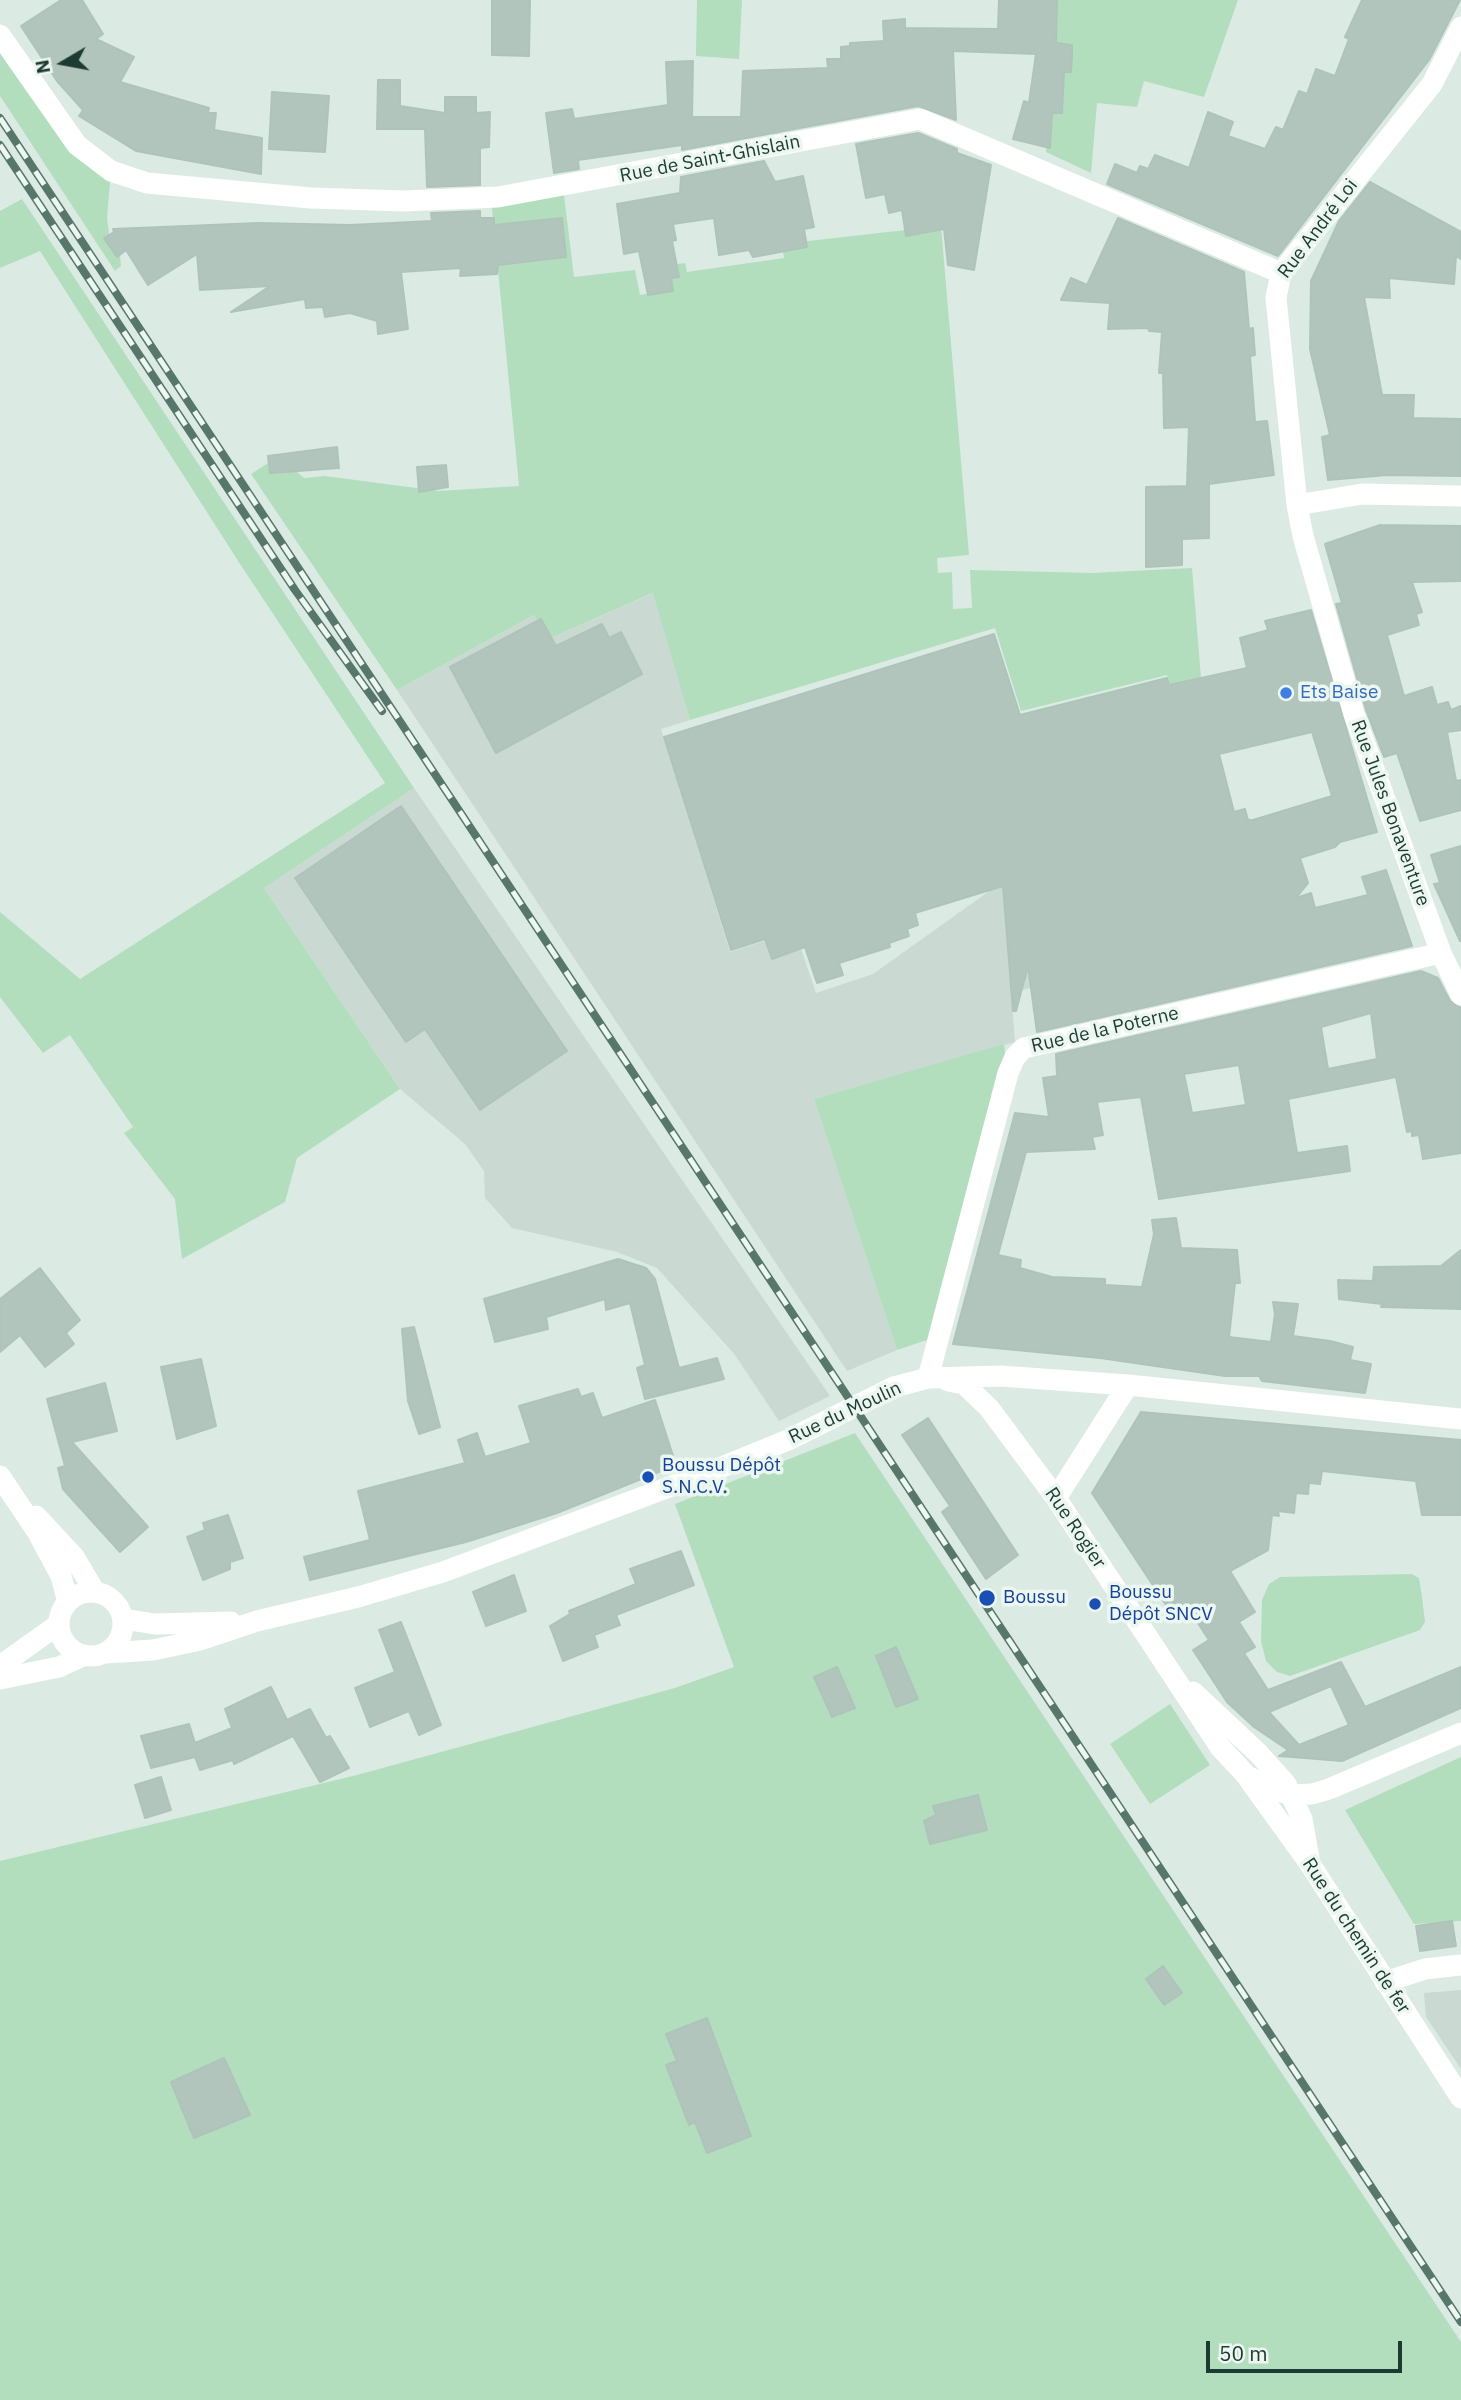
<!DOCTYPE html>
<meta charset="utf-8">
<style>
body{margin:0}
#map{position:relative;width:1461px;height:2400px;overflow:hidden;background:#dceae4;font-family:"IBM Plex Sans",sans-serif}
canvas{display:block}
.north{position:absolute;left:28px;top:28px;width:70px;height:70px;-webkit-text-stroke:5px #edf7f1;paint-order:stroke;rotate:260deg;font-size:19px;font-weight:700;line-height:28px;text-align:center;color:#1d3b32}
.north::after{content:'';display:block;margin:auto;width:24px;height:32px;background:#1d3b32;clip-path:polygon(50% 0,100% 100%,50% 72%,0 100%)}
.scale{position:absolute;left:1206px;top:2341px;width:196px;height:32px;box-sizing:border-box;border:4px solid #1d3b32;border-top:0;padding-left:9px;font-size:21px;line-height:24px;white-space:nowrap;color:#1d3b32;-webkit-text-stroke:5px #edf7f1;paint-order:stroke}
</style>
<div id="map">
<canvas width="1461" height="2400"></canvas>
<div class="north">N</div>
<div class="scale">50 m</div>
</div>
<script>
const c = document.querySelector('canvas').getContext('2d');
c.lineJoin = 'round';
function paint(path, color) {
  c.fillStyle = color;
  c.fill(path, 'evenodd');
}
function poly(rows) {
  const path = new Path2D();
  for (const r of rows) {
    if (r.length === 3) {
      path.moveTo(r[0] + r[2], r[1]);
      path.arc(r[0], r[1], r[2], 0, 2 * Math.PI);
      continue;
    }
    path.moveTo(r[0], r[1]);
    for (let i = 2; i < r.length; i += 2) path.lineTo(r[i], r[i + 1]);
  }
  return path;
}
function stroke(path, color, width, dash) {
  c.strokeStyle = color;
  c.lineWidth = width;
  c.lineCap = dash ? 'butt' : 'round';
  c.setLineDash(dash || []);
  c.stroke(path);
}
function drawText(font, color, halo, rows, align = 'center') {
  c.font = font + ' "IBM Plex Sans",sans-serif';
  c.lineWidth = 7;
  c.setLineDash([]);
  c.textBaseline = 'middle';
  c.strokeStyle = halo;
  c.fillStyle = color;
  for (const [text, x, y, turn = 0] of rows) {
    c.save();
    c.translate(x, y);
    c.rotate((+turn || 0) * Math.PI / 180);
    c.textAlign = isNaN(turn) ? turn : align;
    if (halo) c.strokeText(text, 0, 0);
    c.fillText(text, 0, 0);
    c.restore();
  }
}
paint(poly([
 [654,593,690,720,661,729,730,952,795,931,816,993,873,974,1002,882,1008,951,1073,977,1011,993,1015,1042,814,1099,897,1350,847,1371,397,690,534,615,548,639],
 [414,788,830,1396,779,1421,735,1355,657,1268,617,1252,512,1228,485,1198,484,1171,465,1144,400,1089,264,888],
 [1461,1990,1461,2069,1426,2017,1424,1993]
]), '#cadad2');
paint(poly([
 [697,0,742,0,739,59,696,56],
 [1053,0,1238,0,1204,97,1144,81,1137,107,1097,103,1091,173,1046,152],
 [0,35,111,171,107,218,111,248,119,247,121,266,115,271,0,96],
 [563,187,574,277,635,270,640,295,658,292,655,267,685,263,687,272,784,258,782,244,941,226,969,555,937,558,938,573,952,572,953,609,972,608,970,570,1091,573,1192,568,1201,678,1170,685,1167,675,1021,711,995,628,690,720,653,593,548,639,534,615,397,690,251,474,279,456,304,478,325,476,439,491,519,486,491,198],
 [22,199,414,788,264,888,400,1089,297,1158,285,1202,182,1259,175,1199,124,1133,133,1127,70,1035,43,1053,0,997,0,912,80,979,385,783,242,567,40,251,0,268,0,211],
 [1004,1044,1005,1055,930,1339,897,1350,814,1099],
 [855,1433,1461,2342,1461,2400,0,2400,0,1861,357,1775,675,1688,734,1667,675,1504],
 [1412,1574,1419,1578,1422,1597,1425,1622,1420,1630,1290,1676,1277,1672,1266,1661,1261,1641,1262,1600,1269,1584,1280,1577],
 [1170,1704,1210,1765,1150,1804,1110,1744],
 [1461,1757,1461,1921,1414,1924,1345,1810]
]), '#b2debd');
const building = poly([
 [61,0,82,0,103,34,96,39,134,57,120,82,209,108,208,113,216,113,214,130,262,138,261,174,136,151,79,116,83,110,57,81,21,26,61,0],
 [492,0,530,0,529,56,492,55,492,0],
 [999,0,1057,0,1056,43,1072,45,1072,56,1071,72,1064,72,1062,113,1052,113,1050,148,1013,139,1024,101,1029,103,1036,54,953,51,956,120,918,106,682,150,682,145,578,160,579,169,554,173,546,113,572,109,574,119,668,105,666,62,693,61,692,117,741,117,743,71,828,68,827,59,841,59,841,47,850,46,850,43,884,41,883,21,905,19,905,28,998,29,999,0],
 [1362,0,1460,0,1429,60,1278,256,1107,184,1115,164,1137,173,1140,166,1148,169,1155,155,1189,168,1208,112,1233,122,1228,136,1265,149,1276,127,1283,130,1299,91,1307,94,1316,69,1335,76,1349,39,1345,37,1362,0],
 [378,80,400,80,400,106,445,113,445,97,476,97,476,113,490,112,489,147,480,148,480,185,427,187,425,129,377,129,378,80],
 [272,92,329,96,325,152,269,149,272,92],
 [918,133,957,149,957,153,991,165,974,270,948,265,944,229,906,236,902,210,889,213,885,194,866,198,856,144,918,133],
 [764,161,775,182,803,176,814,227,804,229,807,247,753,257,749,250,719,255,714,218,673,224,676,240,672,241,679,277,671,278,673,291,648,295,639,251,624,254,617,204,680,193,681,177,764,161],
 [1370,182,1461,232,1461,259,1456,256,1454,284,1389,278,1390,298,1364,297,1382,395,1414,395,1413,418,1461,419,1461,476,1387,475,1328,480,1322,437,1330,435,1310,349,1311,281,1339,221,1370,182],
 [480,211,480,218,494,218,494,225,562,218,566,257,498,265,497,274,460,276,461,268,401,272,408,329,378,334,377,321,350,313,325,317,323,307,306,308,305,299,231,312,270,286,200,290,197,254,148,285,126,250,117,257,104,238,114,232,113,229,259,223,350,225,432,221,431,213,480,211],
 [1118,218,1244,272,1249,329,1253,328,1255,355,1250,356,1255,422,1267,421,1274,475,1209,484,1209,538,1182,539,1182,565,1146,567,1146,487,1187,486,1189,427,1164,428,1163,373,1159,373,1162,332,1149,331,1148,328,1108,329,1110,303,1061,300,1071,278,1087,285,1118,218],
 [337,447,339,468,270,473,268,456,337,447],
 [446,465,448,487,419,492,417,467,446,465],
 [1380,525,1461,526,1461,581,1412,582,1422,612,1416,614,1419,625,1387,635,1404,696,1432,687,1437,705,1448,702,1451,710,1461,706,1461,730,1447,732,1456,781,1461,780,1461,810,1420,821,1397,753,1384,757,1366,710,1336,604,1342,603,1325,544,1380,525],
 [1311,610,1377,832,1340,842,1335,847,1300,858,1308,883,1296,898,1311,893,1315,908,1368,895,1362,877,1386,870,1412,946,1037,1032,1028,966,1016,1011,1013,1011,1003,886,915,913,918,925,907,929,909,936,889,943,890,947,839,963,843,975,817,983,805,947,772,959,765,939,731,950,664,737,994,634,1020,715,1167,678,1169,685,1247,668,1240,638,1268,630,1265,621,1311,610],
 [1312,732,1332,796,1253,820,1248,820,1245,809,1234,812,1219,754,1312,732],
 [541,619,556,646,602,624,609,638,621,632,642,674,496,753,450,667,541,619],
 [401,806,567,1051,480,1110,425,1029,406,1042,295,878,401,806],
 [1461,846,1461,941,1460,941,1434,884,1440,883,1431,855,1461,846],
 [1421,971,1438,978,1450,1001,1461,1008,1461,1153,1423,1159,1419,1135,1412,1136,1412,1131,1407,1132,1396,1077,1288,1099,1297,1153,1347,1146,1350,1171,1159,1199,1141,1097,1097,1102,1103,1135,1092,1137,1095,1149,1026,1152,998,1255,1021,1260,1020,1268,1052,1277,1105,1279,1105,1285,1142,1287,1154,1234,1152,1220,1176,1218,1181,1248,1237,1250,1240,1283,1235,1283,1229,1337,1271,1342,1275,1314,1273,1302,1298,1304,1293,1336,1330,1341,1353,1347,1350,1360,1371,1364,1365,1393,1262,1381,1259,1376,1225,1376,1100,1358,953,1344,1015,1113,1049,1117,1043,1078,1057,1076,1056,1054,1421,971],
 [1371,1013,1377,1059,1328,1069,1321,1027,1371,1013],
 [1239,1065,1246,1105,1192,1113,1184,1074,1239,1065],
 [1461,1250,1461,1309,1381,1307,1382,1304,1339,1299,1338,1280,1373,1281,1374,1267,1441,1266,1461,1250],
 [618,1259,646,1268,655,1279,679,1368,717,1358,724,1379,645,1399,637,1368,645,1365,630,1303,606,1310,605,1299,546,1317,548,1329,495,1342,484,1299,618,1259],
 [40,1268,80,1320,66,1333,74,1344,45,1367,20,1335,0,1352,0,1299,40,1268],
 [414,1327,440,1427,419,1434,408,1401,402,1329,414,1327],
 [201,1359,216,1426,177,1439,161,1367,201,1359],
 [105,1383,117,1431,72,1442,148,1527,120,1552,63,1489,58,1468,65,1466,47,1399,105,1383],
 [578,1389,581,1397,593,1393,602,1418,655,1400,676,1465,557,1513,466,1542,310,1580,304,1557,370,1540,358,1491,465,1463,458,1440,477,1433,485,1457,531,1443,519,1406,578,1389],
 [1141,1412,1461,1440,1461,1515,1422,1515,1416,1481,1322,1471,1320,1484,1309,1483,1308,1494,1296,1493,1294,1513,1278,1511,1279,1516,1272,1515,1268,1550,1230,1571,1255,1612,1239,1622,1255,1647,1244,1653,1268,1690,1341,1662,1365,1707,1461,1667,1461,1708,1342,1761,1279,1756,1288,1750,1254,1727,1227,1702,1193,1650,1209,1640,1186,1605,1172,1614,1092,1493,1141,1412],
 [1331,1686,1349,1725,1299,1745,1269,1712,1331,1686],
 [928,1418,1018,1555,986,1579,942,1512,950,1506,902,1435,928,1418],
 [228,1515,243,1558,230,1562,230,1569,203,1580,187,1537,205,1530,203,1523,228,1515],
 [681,1551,694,1585,616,1615,620,1625,594,1635,598,1647,563,1661,550,1626,570,1614,569,1611,636,1584,630,1569,681,1551],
 [514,1575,526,1611,486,1626,473,1592,514,1575],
 [401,1622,441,1725,419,1735,409,1711,370,1727,355,1688,395,1672,379,1630,401,1622],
 [896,1647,918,1699,896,1707,876,1656,896,1647],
 [837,1667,855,1708,832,1717,814,1677,837,1667],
 [271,1687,287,1720,310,1709,326,1738,330,1736,349,1768,320,1782,293,1736,234,1764,233,1760,200,1770,195,1757,151,1768,141,1736,189,1724,195,1743,232,1728,225,1709,271,1687],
 [161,1777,171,1810,145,1818,135,1785,161,1777],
 [978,1795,987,1830,930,1844,924,1821,936,1815,933,1806,978,1795],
 [1452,1921,1456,1946,1420,1951,1416,1926,1452,1921],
 [1163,1966,1182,1993,1164,2005,1146,1979,1163,1966],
 [707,2018,751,2136,707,2153,695,2122,689,2125,666,2065,677,2061,666,2034,707,2018],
 [224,2058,250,2115,194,2138,171,2082,224,2058]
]);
paint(building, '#b1c5bc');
stroke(building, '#aec4ba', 2);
stroke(poly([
 [1461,27,1432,84,1281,273,1276,298,1297,505,1303,536,1354,714,1441,953,1461,995],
 [0,35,77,145,111,171,147,183,311,198,404,201,498,197,920,119,1281,273],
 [1297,505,1362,494,1461,496],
 [928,1378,1008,1073,1015,1057,1024,1048,1441,953],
 [948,1381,964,1384,989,1408,1056,1498,1220,1747,1247,1776,1278,1791,1293,1795,1312,1794,1329,1789,1461,1733],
 [0,1476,38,1533,61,1576,68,1602],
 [1056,1498,1128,1385],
 [36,1516,74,1557,95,1592],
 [91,1624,32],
 [123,1619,155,1624,231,1622],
 [105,1653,153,1650,200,1640,257,1621,358,1597,443,1572,717,1469,788,1440,894,1387,928,1378,1000,1376,1128,1385,1461,1419],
 [0,1666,59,1624],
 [0,1679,59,1667,85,1655],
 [1193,1692,1259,1754,1286,1784,1302,1819,1309,1858],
 [1248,1778,1310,1864,1461,2098],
 [1385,1982,1425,1969,1461,1965]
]), '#fff', 21);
const rail = poly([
 [0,118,1461,2322],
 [0,145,295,590,382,711]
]);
stroke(rail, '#57776d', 8);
stroke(rail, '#edf7f1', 5, [16]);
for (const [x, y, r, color] of [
 [1286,693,7,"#3f7fe0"],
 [648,1477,7,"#1a4fb4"],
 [987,1598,9,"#1a4fb4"],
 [1095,1604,7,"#1a4fb4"]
]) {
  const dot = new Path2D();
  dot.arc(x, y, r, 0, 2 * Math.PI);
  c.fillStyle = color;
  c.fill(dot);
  stroke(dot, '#edf7f1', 2.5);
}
drawText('19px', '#1d3b32', '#edf7f1', [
 ["Rue de Saint-Ghislain",710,159,-11],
 ["Rue André Loi",1318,229,-53],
 ["Rue Jules Bonaventure",1390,813,70],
 ["Rue de la Poterne",1105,1030,-13],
 ["Rue du Moulin",845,1413,-25],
 ["Rue Rogier",1075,1528,56],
 ["Rue du chemin de fer",1356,1936,57]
]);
drawText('19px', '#366cbe', '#edf7f1', [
 ["Ets Baise",1300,693]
], 'left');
drawText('19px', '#164399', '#edf7f1', [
 ["Boussu Dépôt",662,1466],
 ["S.N.C.V.",662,1488],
 ["Boussu",1109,1593],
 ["Dépôt SNCV",1109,1615],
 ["Boussu",1003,1598]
], 'left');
</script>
